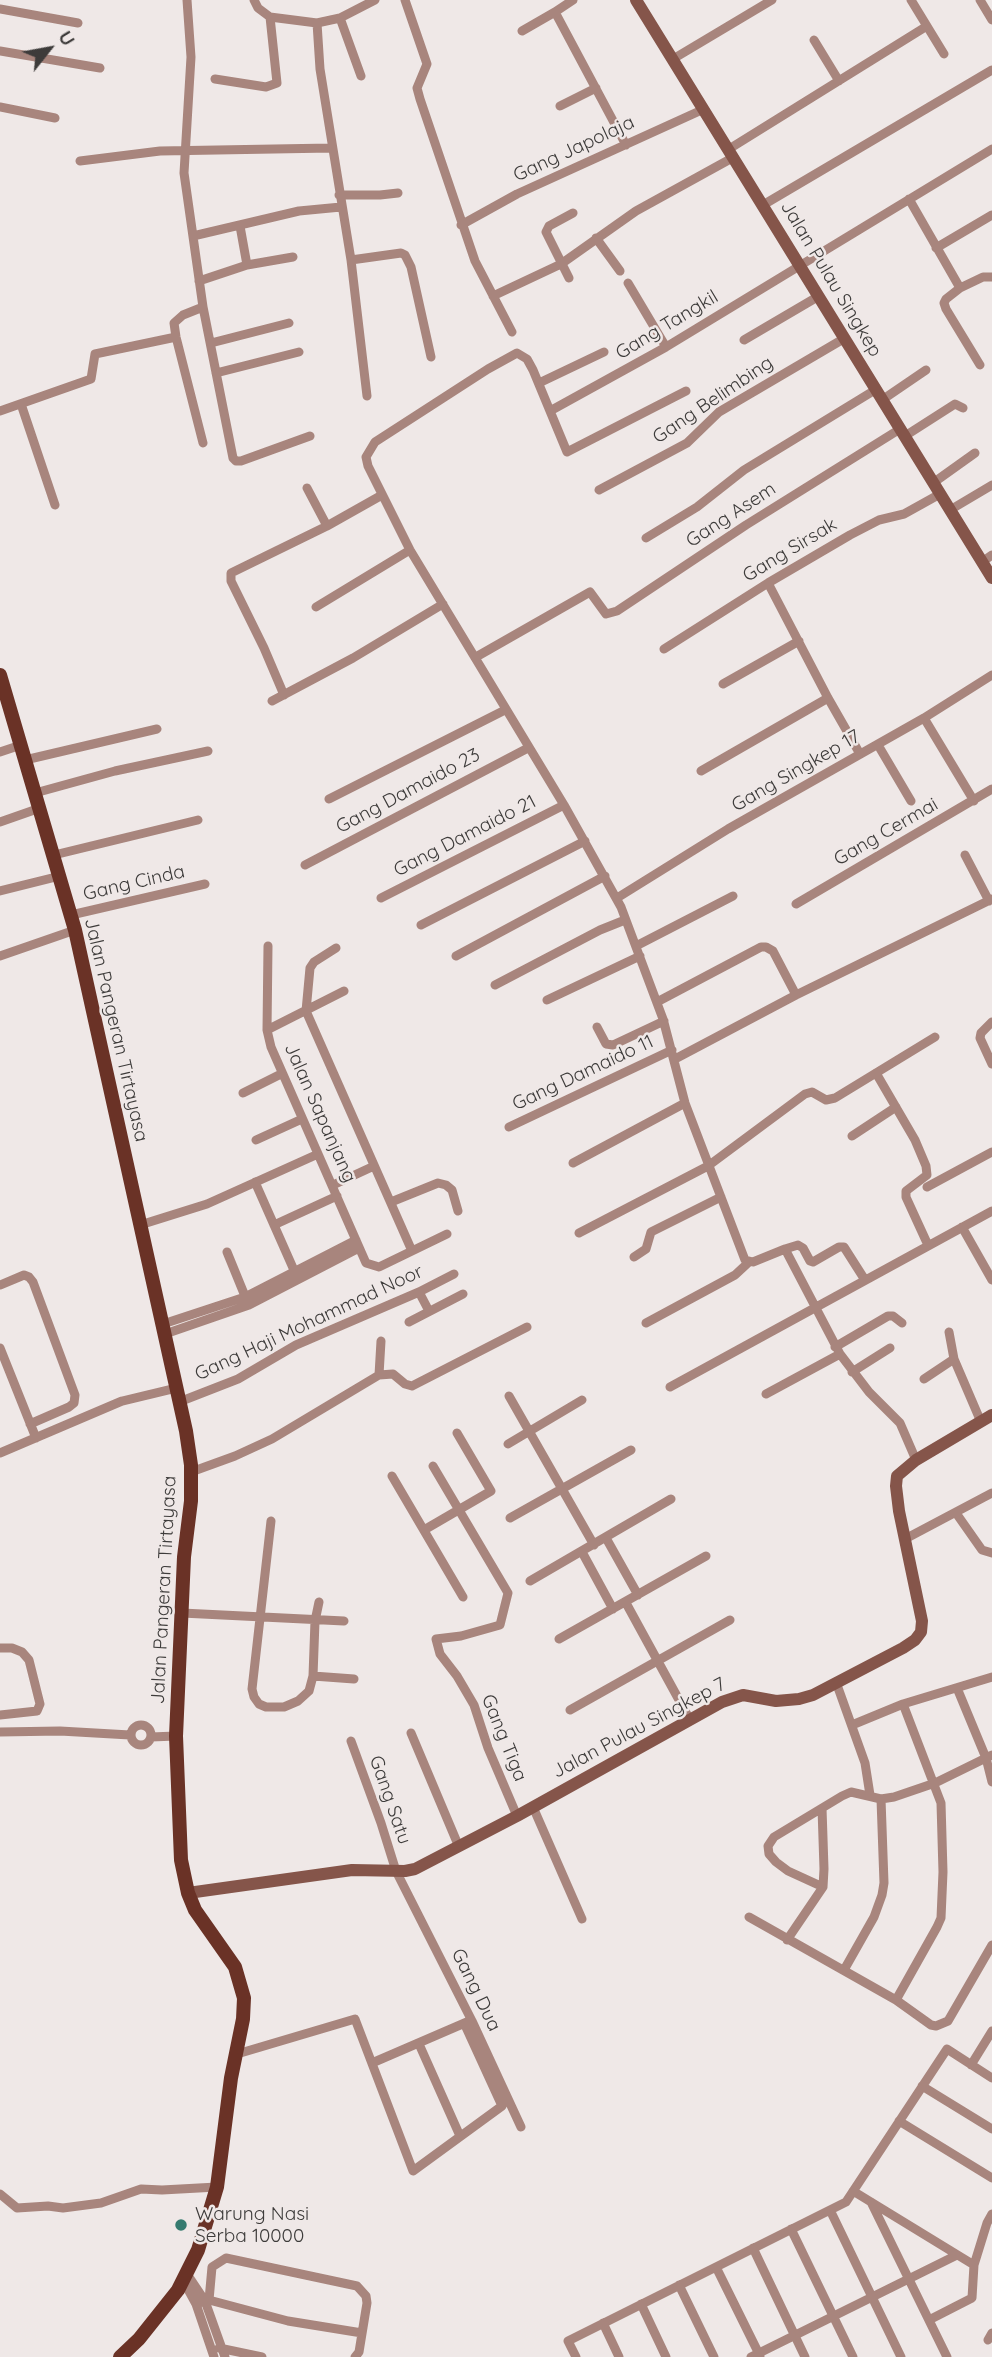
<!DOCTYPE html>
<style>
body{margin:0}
#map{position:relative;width:992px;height:2357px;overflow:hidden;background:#efe8e7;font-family:Quicksand,sans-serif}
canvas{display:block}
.north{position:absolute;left:14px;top:14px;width:70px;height:70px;-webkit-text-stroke:5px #efe8e7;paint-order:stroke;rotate:59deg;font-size:19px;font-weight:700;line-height:28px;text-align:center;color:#3d3b3a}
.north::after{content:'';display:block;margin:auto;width:24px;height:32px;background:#3d3b3a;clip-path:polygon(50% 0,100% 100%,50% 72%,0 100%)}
</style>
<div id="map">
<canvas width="992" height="2357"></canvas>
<div class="north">U</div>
</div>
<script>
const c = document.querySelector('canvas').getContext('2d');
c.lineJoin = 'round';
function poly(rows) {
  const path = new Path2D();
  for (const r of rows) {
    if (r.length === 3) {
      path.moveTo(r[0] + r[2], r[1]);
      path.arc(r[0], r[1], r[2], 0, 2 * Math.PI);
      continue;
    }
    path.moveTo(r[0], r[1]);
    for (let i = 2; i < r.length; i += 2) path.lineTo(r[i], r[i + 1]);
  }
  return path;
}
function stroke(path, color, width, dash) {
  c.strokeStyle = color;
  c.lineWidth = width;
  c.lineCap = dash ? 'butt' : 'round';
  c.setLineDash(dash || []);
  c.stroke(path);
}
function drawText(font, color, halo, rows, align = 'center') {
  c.font = font + ' Quicksand,sans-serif';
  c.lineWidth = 5;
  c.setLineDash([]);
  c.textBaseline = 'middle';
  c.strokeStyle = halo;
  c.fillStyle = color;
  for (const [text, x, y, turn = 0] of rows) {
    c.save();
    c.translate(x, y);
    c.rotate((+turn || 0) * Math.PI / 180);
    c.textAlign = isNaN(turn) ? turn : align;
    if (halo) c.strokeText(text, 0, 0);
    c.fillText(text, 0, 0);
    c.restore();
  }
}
stroke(poly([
 [187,0,191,57,184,173,203,307,233,458,236,461,241,461,310,436],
 [254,0,258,8,270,17,317,23,340,18,375,0],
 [405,0,427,64,417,88,420,99,475,261,512,332],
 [573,0,555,12,626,145],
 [911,0,944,54],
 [980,0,992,20],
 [0,9,78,23],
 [340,18,361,76],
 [317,23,320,69,351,260,367,396],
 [522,31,555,12],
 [814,40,839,81],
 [0,51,100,68],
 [673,59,772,0],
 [215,79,266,87,277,83,270,17],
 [560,106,596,88],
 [0,107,55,118],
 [729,149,927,26],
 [80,161,160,151,331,148],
 [339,195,380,195,398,193],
 [909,199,960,288],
 [763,205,992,70],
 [461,225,517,194,704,109],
 [240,226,247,265],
 [193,236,299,211,341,207],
 [596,238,620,271],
 [936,248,992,215],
 [351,260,401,253,405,255,411,267,431,357],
 [569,278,546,232,549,226,573,213],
 [199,281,247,265,293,257],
 [628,283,666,347],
 [493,296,561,264,636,211,734,157],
 [203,307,183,315,174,323,176,337,203,443],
 [744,340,819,296],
 [211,343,289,323],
 [980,365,946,309,944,303,946,299,960,288,983,277,992,277],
 [216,373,299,352],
 [539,383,604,352],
 [686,391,567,452,533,370,527,359,517,353,488,369,375,442,366,457,368,466,410,550,564,805,621,907,663,1019,685,1103,745,1260,753,1262,785,1249,840,1354,869,1392,900,1423,916,1460],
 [882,400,926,370],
 [21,404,55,505],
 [0,411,91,379,95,354,176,337],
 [550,411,666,347,992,149],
 [905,436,955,404,963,408],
 [933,483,975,453],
 [307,488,327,526],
 [599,490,687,443,719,412,845,338],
 [950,510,992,485],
 [646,538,697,507,744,470,875,390],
 [982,562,992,555],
 [768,583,828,698,860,754],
 [316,607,410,550],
 [664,649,768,583,850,535,879,520,904,514,940,494],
 [476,657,590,592,606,614,617,611,746,525,900,429],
 [723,684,799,641],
 [284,695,264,648,231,581,231,573,327,526,382,495],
 [272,701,353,658,443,604],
 [924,718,974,801],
 [878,745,911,801],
 [0,752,21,745],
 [25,760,157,729],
 [701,771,828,698],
 [35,793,115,771,208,751],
 [329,799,505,710],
 [0,822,40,808],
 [54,855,198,820],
 [965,855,989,901],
 [305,865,528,748],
 [0,891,60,876],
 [381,898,564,805],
 [617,898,728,829,924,718,992,675],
 [796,904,992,789],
 [71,915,205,884],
 [421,925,585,841],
 [268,946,267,1030,271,1047,366,1263,379,1267,447,1234],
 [636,946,733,896],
 [336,948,314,962,310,968,306,1011,412,1251],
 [0,956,75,930],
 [456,956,605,876],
 [495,985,600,930,625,920],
 [547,1000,640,956],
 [657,1002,761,947,766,947,773,951,796,995],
 [992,1022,981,1033,980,1038,992,1064],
 [597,1027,606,1044,613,1045,664,1021],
 [267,1030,344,991],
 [675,1059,796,995,992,899],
 [876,1073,915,1140,926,1166,927,1175,906,1191,906,1197,928,1245],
 [243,1093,281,1074],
 [509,1127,672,1050],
 [852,1136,896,1107],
 [256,1140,302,1119],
 [573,1163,685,1103],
 [255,1182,297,1277],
 [333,1185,374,1166],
 [927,1187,992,1152],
 [391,1202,438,1183,446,1185,452,1190,458,1211],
 [140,1225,207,1204,318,1154],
 [274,1225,337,1196],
 [962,1227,992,1280],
 [579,1233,708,1166,805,1094,812,1092,826,1100,835,1098,935,1037],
 [785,1249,798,1245,803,1248,810,1261,813,1262,839,1247,844,1247,865,1280],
 [227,1252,247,1301],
 [634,1257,646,1249,651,1232,721,1197],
 [0,1285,24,1275,29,1277,33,1282,75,1395,74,1403,69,1407,30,1424],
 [419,1292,429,1311],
 [409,1322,463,1294],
 [646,1323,735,1275,749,1262],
 [163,1324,245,1297,356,1240],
 [949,1332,954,1359,981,1422],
 [165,1334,249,1305,359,1248],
 [835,1347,888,1316,893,1316,902,1323],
 [0,1348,36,1438],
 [852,1372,890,1348],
 [379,1375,381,1341],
 [924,1379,954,1359],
 [670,1387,992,1211],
 [766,1394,840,1354],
 [509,1396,594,1545],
 [179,1402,238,1379,296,1345,419,1292,454,1274],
 [508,1444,582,1400],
 [0,1453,122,1401,176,1388],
 [433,1466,508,1593,500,1625,461,1636,436,1639,440,1654,457,1676,474,1705,488,1748,517,1816],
 [191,1472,235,1456,272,1439,379,1375,393,1374,405,1384,412,1386,527,1327],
 [392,1476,463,1597],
 [956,1513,982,1550,992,1553],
 [510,1518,631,1450],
 [271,1521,252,1689,254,1697,259,1704,266,1707,284,1707,298,1701,309,1691,313,1676,315,1621,319,1602],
 [424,1530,491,1491,457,1433],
 [606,1538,638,1595],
 [905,1539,992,1493],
 [582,1552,613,1609],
 [530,1581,671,1499],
 [626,1603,690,1720],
 [182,1613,344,1621],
 [559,1639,706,1556],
 [0,1648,12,1648,22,1652,29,1660,40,1704,37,1711,0,1715],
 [313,1676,354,1679],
 [836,1682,865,1763,870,1795],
 [957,1688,986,1758,992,1782],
 [570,1710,730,1620],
 [141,1735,10],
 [852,1725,903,1704,992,1677],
 [0,1732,60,1731,130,1735],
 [411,1733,459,1847],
 [151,1737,176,1736],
 [351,1741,381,1823,396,1871,472,2021,521,2127],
 [533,1807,582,1919],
 [823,1887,788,1871,776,1862,769,1854,768,1846,774,1837,842,1796,851,1792,881,1799,894,1797,935,1783,992,1755],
 [749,1917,896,2000,931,2025,936,2026,948,2021,992,1945],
 [787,1940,823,1887,824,1869,822,1808],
 [844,1970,874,1917,882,1895,884,1883,881,1799],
 [896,2000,937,1927,941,1918,943,1872,941,1803,903,1704],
 [419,2044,460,2136],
 [237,2054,355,2019,413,2171,502,2106,464,2023],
 [372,2063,467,2022],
 [971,2065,992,2031],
 [922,2086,992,2129],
 [899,2121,992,2178],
 [853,2191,974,2265],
 [0,2194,17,2208,48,2206,63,2208,101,2203,141,2189,162,2190,217,2187],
 [871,2202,947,2357],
 [830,2210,901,2357],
 [791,2229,853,2357],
 [753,2248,805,2357],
 [716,2267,760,2356],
 [187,2274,205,2301,225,2357],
 [184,2282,196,2304,214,2357],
 [679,2285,714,2357],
 [209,2300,212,2267,226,2258,357,2286,366,2296,367,2303,359,2352,355,2357],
 [196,2304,209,2300,288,2321,362,2333],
 [641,2304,666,2357],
 [929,2320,972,2298,974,2265,987,2223,992,2214],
 [603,2323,619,2357],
 [988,2340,992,2333],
 [219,2348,262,2357],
 [576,2357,568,2341,846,2202,947,2049,992,2078],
 [751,2357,957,2255]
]), '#a8857d', 9);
stroke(poly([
 [636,0,992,578],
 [188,1893,352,1870,405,1871,415,1869,517,1816,722,1702,743,1695,776,1701,799,1699,813,1695,903,1648,915,1640,921,1632,922,1621,899,1511,896,1486,897,1476,916,1460,992,1415]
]), '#85554a', 12);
stroke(poly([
 [0,675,75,930,186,1431,191,1465,191,1501,184,1557,176,1736,181,1860,188,1893,195,1910,235,1967,244,1998,243,2019,231,2078,217,2187,198,2250,178,2290,139,2339,120,2357]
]), '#6a3226', 14);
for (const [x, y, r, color] of [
 [181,2225,7,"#357a6f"]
]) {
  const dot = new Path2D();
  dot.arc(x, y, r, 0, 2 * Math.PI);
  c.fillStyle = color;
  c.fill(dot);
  stroke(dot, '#efe8e7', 2.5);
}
drawText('19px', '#3d3b3a', '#efe8e7', [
 ["Gang Japolaja",574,149,-25],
 ["Jalan Pulau Singkep",831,279,59],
 ["Gang Tangkil",667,325,-31],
 ["Gang Belimbing",713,400,-34],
 ["Gang Asem",731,515,-33],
 ["Gang Sirsak",790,550,-31],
 ["Gang Singkep 17",796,771,-30],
 ["Gang Damaido 23",408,791,-28],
 ["Gang Cermai",886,832,-30],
 ["Gang Damaido 21",465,836,-27],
 ["Gang Cinda",134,883,-13],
 ["Jalan Pangeran Tirtayasa",116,1030,77],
 ["Gang Damaido 11",583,1073,-25],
 ["Jalan Sapanjang",320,1113,66],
 ["Gang Haji Mohammad Noor",309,1323,-25],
 ["Jalan Pangeran Tirtayasa",164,1590,-87],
 ["Jalan Pulau Singkep 7",639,1728,-28],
 ["Gang Tiga",504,1738,68],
 ["Gang Satu",390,1800,71],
 ["Gang Dua",476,1990,64]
]);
drawText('19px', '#3d3b3a', '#efe8e7', [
 ["Warung Nasi",195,2214],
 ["Serba 10000",195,2236]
], 'left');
</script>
